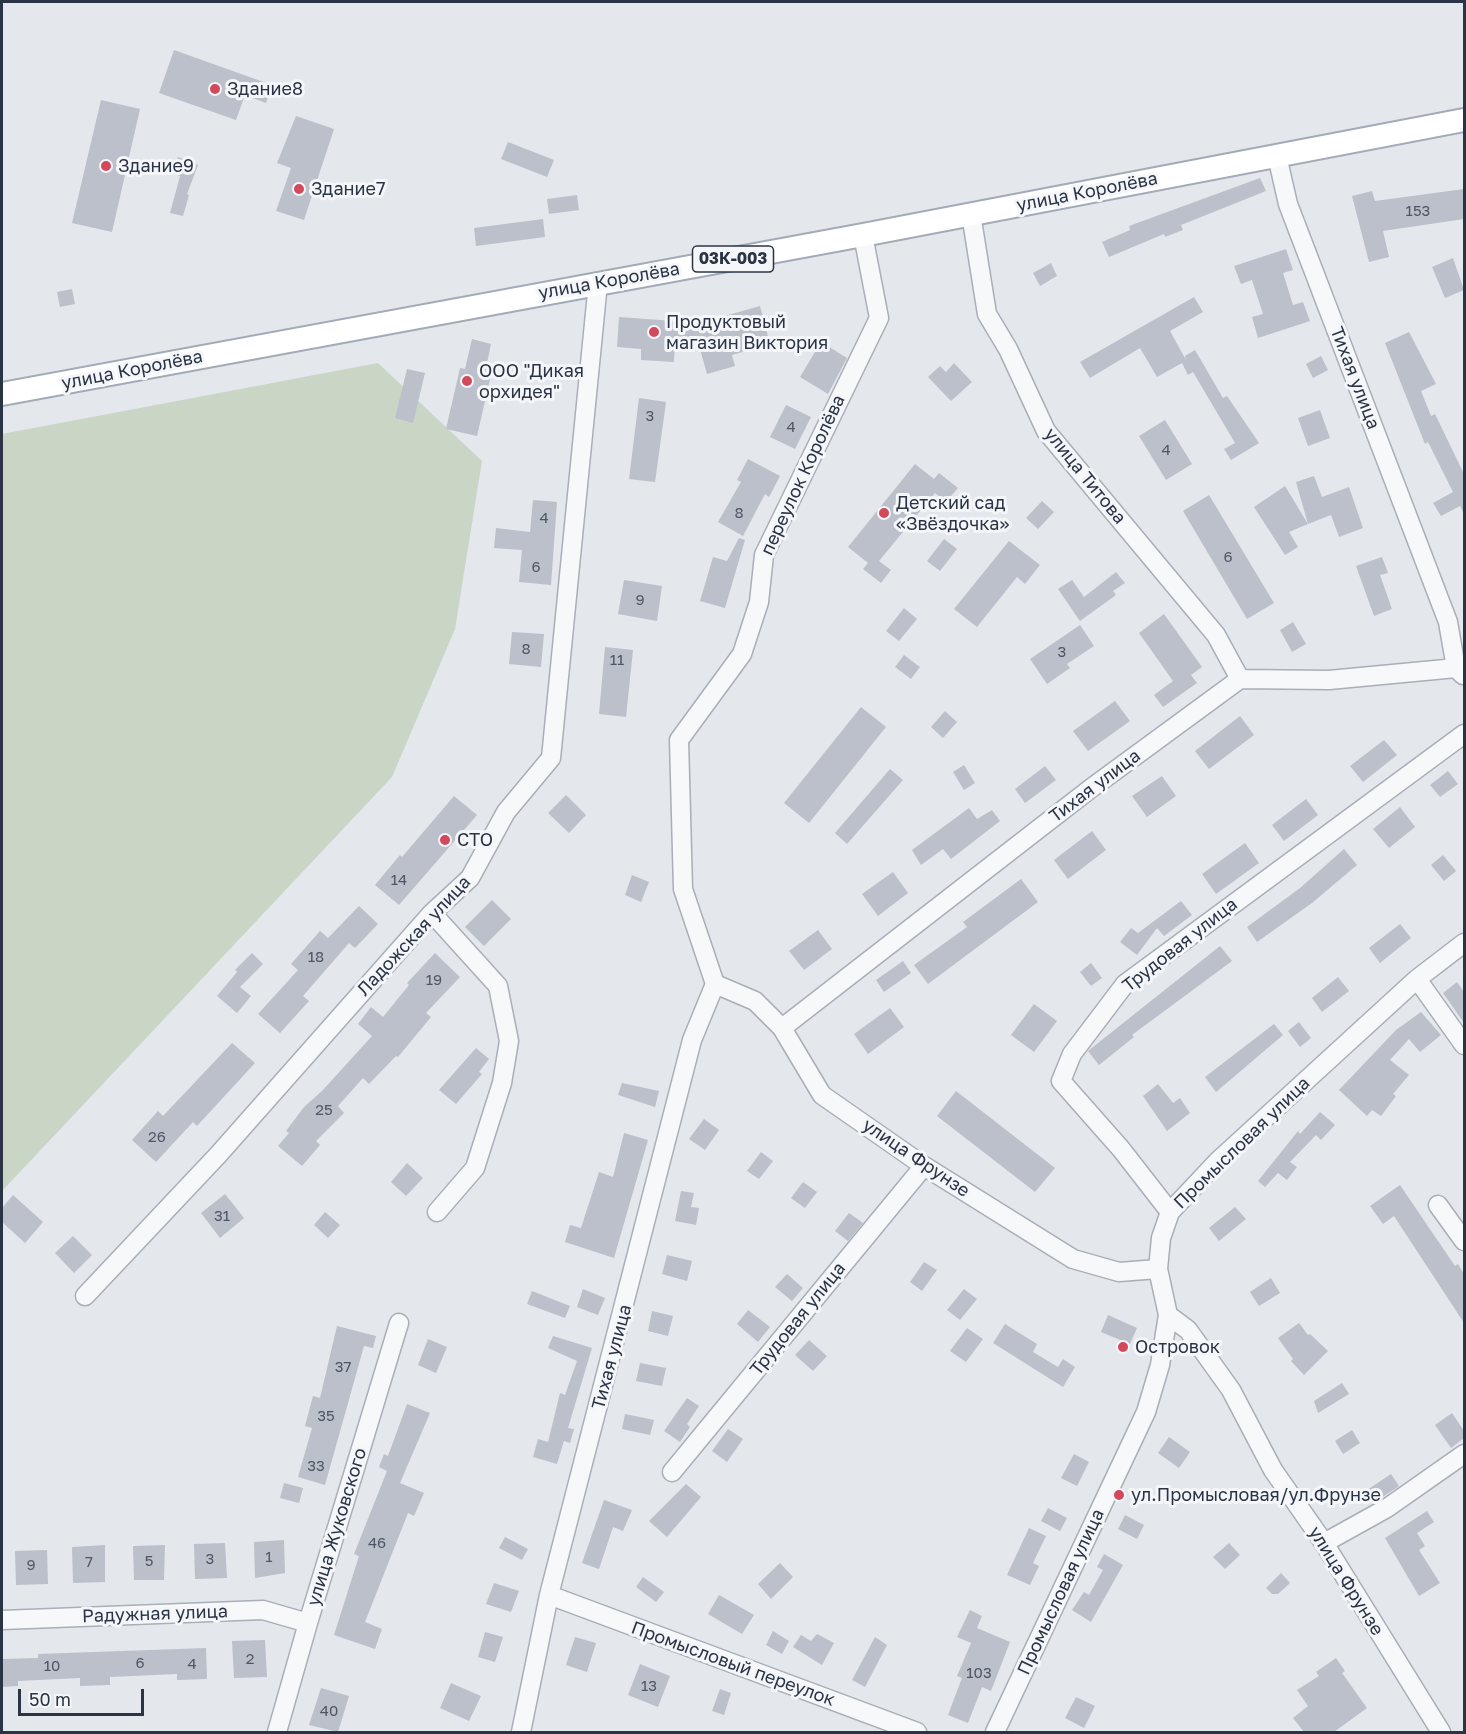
<!DOCTYPE html>
<meta charset="utf-8">
<style>
body{margin:0}
#map{position:relative;width:1466px;height:1734px;overflow:hidden;background:#e4e7ec;font-family:"Golos Text",sans-serif}
canvas{display:block}
.frame{position:absolute;inset:0;border:3px solid #2b3445;pointer-events:none}
.scale{position:absolute;left:18px;top:1689px;width:126px;height:27px;box-sizing:border-box;border:3px solid #2b3445;border-top:0;padding-left:8px;font-size:18px;line-height:21px;white-space:nowrap;color:#2b3445;-webkit-text-stroke:4px #f4f6f9;paint-order:stroke}
</style>
<div id="map">
<canvas width="1466" height="1734"></canvas>
<div class="frame"></div>
<div class="scale">50 m</div>
</div>
<script>
const c = document.querySelector('canvas').getContext('2d');
c.lineJoin = 'round';
function paint(path, color) {
  c.fillStyle = color;
  c.fill(path, 'evenodd');
}
function poly(rows) {
  const path = new Path2D();
  for (const r of rows) {
    path.moveTo(r[0], r[1]);
    for (let i = 2; i < r.length; i += 2) path.lineTo(r[i], r[i + 1]);
  }
  return path;
}
function stroke(path, color, width, dash) {
  c.strokeStyle = color;
  c.lineWidth = width;
  c.lineCap = dash ? 'butt' : 'round';
  c.setLineDash(dash || []);
  c.stroke(path);
}
function drawText(font, color, halo, rows, align = 'center') {
  c.font = font + ' "Golos Text",sans-serif';
  c.lineWidth = 6;
  c.setLineDash([]);
  c.textBaseline = 'middle';
  c.strokeStyle = halo;
  c.fillStyle = color;
  for (const [text, x, y, turn = 0] of rows) {
    c.save();
    c.translate(x, y);
    c.rotate((+turn || 0) * Math.PI / 180);
    c.textAlign = isNaN(turn) ? turn : align;
    if (halo) c.strokeText(text, 0, 0);
    c.fillText(text, 0, 0);
    c.restore();
  }
}
paint(poly([
 [378,363,482,461,455,629,392,777,2,1191,2,434]
]), '#c9d6c5');
paint(poly([
 [174,50,272,85,266,103,245,95,236,120,159,93],
 [101,100,140,109,112,232,72,223],
 [296,116,334,129,304,220,276,211,291,168,277,163],
 [508,142,554,160,547,177,501,159],
 [178,157,198,165,187,194,189,195,183,216,170,213,180,176,172,173],
 [1260,178,1266,191,1181,225,1183,230,1165,237,1164,234,1109,257,1102,242,1130,230,1129,226],
 [1464,189,1464,219,1383,231,1389,257,1369,262,1352,196,1372,191,1375,201],
 [577,195,579,210,549,214,547,199],
 [543,219,545,237,476,246,474,228],
 [1286,249,1293,270,1283,273,1293,305,1303,302,1310,321,1258,338,1252,317,1263,314,1252,280,1241,284,1234,266],
 [1453,258,1464,290,1445,298,1432,267],
 [1051,263,1057,276,1040,286,1033,273],
 [72,289,75,304,60,307,57,292],
 [1194,297,1203,312,1170,331,1186,360,1185,356,1195,350,1223,398,1227,396,1259,443,1231,460,1224,449,1235,443,1193,372,1188,375,1182,363,1157,377,1140,348,1090,378,1080,362],
 [760,306,770,344,732,355,735,366,707,374,698,342,675,341,674,362,641,360,641,349,617,347,619,317,700,323],
 [1409,332,1436,384,1421,391,1431,416,1435,414,1464,474,1464,514,1460,506,1441,516,1433,503,1453,492,1428,442,1425,444,1385,343],
 [472,339,491,344,485,373,491,375,477,436,446,429,460,368,465,369],
 [821,342,847,358,828,394,800,377],
 [1321,356,1328,370,1313,378,1306,364],
 [954,363,972,382,951,401,928,377,940,366,946,372],
 [407,369,425,373,413,423,395,418],
 [639,398,666,402,655,482,629,479],
 [786,405,811,417,795,449,770,437],
 [1320,410,1330,438,1308,446,1298,418],
 [1165,420,1192,464,1166,480,1139,436],
 [748,459,780,476,769,497,765,494,743,536,718,522,741,482,737,480],
 [915,464,934,479,939,473,958,488,946,502,935,493,879,561,891,570,881,583,863,569,868,563,848,547],
 [1314,476,1322,497,1349,487,1363,528,1339,537,1331,515,1308,524,1296,482],
 [1285,486,1308,524,1289,532,1298,547,1285,555,1254,507],
 [1209,495,1274,603,1247,619,1183,511],
 [533,500,557,502,551,585,519,582,522,550,494,548,496,528,530,532],
 [1042,501,1054,512,1038,529,1026,518],
 [739,538,745,540,725,608,700,601,713,557,727,561],
 [944,539,957,549,940,571,927,561],
 [1009,541,1040,565,1025,584,1017,577,977,627,954,609],
 [1382,557,1388,573,1380,575,1392,609,1374,616,1356,566],
 [1116,572,1125,583,1113,591,1116,595,1080,621,1058,589,1072,580,1084,597],
 [624,580,662,586,657,621,618,614],
 [904,608,917,619,899,641,886,631],
 [1164,614,1202,667,1191,675,1197,683,1163,707,1154,695,1173,681,1139,633],
 [1293,622,1306,644,1292,652,1280,630],
 [1080,625,1094,646,1067,664,1070,668,1047,684,1030,659],
 [512,632,544,634,541,667,509,664],
 [605,647,633,650,626,717,599,714],
 [904,655,920,667,911,679,895,667],
 [1115,701,1130,721,1088,751,1073,731],
 [861,707,886,727,809,823,784,803],
 [945,711,957,722,943,738,931,727],
 [1240,716,1254,735,1209,769,1195,751],
 [1384,740,1397,755,1363,782,1350,766],
 [964,765,975,783,964,790,953,772],
 [1045,766,1056,780,1025,803,1015,789],
 [890,769,903,780,847,844,835,833],
 [1448,771,1458,784,1440,797,1430,785],
 [1162,776,1176,796,1147,817,1132,796],
 [566,795,586,815,569,833,548,813],
 [454,796,477,815,399,905,375,885,400,855,402,857],
 [1306,799,1318,815,1284,841,1272,825],
 [1400,807,1415,827,1389,848,1373,829],
 [969,808,977,819,992,810,1000,821,951,859,943,849,921,865,912,850],
 [1092,831,1106,850,1068,879,1054,860],
 [1245,843,1259,863,1216,894,1202,874],
 [1344,849,1357,865,1312,903,1257,942,1247,927,1300,888],
 [1443,855,1456,871,1444,881,1431,865],
 [893,872,908,893,878,916,862,894],
 [632,875,649,882,641,902,625,895],
 [1021,879,1038,902,928,984,914,965,967,927,963,922],
 [492,900,511,919,484,946,465,927],
 [1181,901,1192,915,1164,936,1157,928,1137,955,1120,942,1131,928,1138,933],
 [359,906,378,924,355,948,349,943,303,996,309,1001,280,1033,258,1014,298,970,291,964,320,931,328,938],
 [1400,924,1411,938,1380,963,1369,948],
 [818,930,832,949,804,970,789,951],
 [1220,946,1232,961,1132,1035,1134,1037,1099,1065,1088,1051],
 [252,953,263,964,240,987,251,996,237,1013,217,996,237,972,235,970],
 [435,953,460,977,426,1013,431,1017,398,1057,396,1056,369,1084,363,1078,338,1106,344,1113,316,1141,320,1145,302,1166,278,1146,289,1133,286,1131,304,1107,322,1091,372,1036,358,1024,371,1007,383,1017,409,985,407,983],
 [903,961,911,973,884,992,876,980],
 [1091,963,1102,978,1091,986,1080,972],
 [1338,977,1349,991,1322,1012,1312,998],
 [1457,982,1464,992,1464,1023,1443,993],
 [1034,1004,1057,1021,1034,1052,1011,1035],
 [890,1008,904,1027,868,1054,854,1034],
 [1421,1012,1441,1035,1420,1052,1409,1039,1390,1060,1409,1075,1393,1094,1396,1096,1381,1116,1372,1110,1367,1116,1339,1090,1396,1030],
 [1299,1022,1311,1038,1300,1047,1288,1031],
 [1274,1024,1283,1035,1216,1092,1205,1077],
 [232,1043,255,1063,197,1126,193,1122,156,1162,132,1140,158,1111,163,1116],
 [476,1048,489,1059,479,1072,482,1074,456,1104,439,1090],
 [622,1083,659,1091,655,1107,618,1095],
 [1158,1084,1173,1103,1180,1098,1190,1113,1167,1131,1143,1096],
 [956,1091,1055,1168,1035,1192,937,1116],
 [1320,1112,1335,1125,1321,1140,1316,1135,1290,1162,1297,1167,1287,1180,1278,1173,1265,1187,1258,1181,1298,1131,1300,1134],
 [704,1119,719,1130,705,1150,689,1139],
 [624,1133,648,1140,614,1258,565,1242,570,1225,581,1228,599,1172,613,1177],
 [761,1152,773,1161,759,1179,747,1171],
 [407,1163,423,1178,406,1196,391,1182],
 [803,1182,817,1192,805,1208,791,1198],
 [1400,1185,1455,1266,1458,1264,1464,1274,1464,1323,1394,1216,1383,1224,1370,1206],
 [681,1191,694,1193,691,1207,699,1208,696,1225,675,1221],
 [225,1194,244,1218,220,1238,201,1213],
 [13,1195,43,1222,25,1243,2,1222,2,1208],
 [1235,1207,1246,1219,1219,1241,1209,1228],
 [325,1212,340,1225,328,1238,314,1225],
 [849,1213,863,1223,848,1241,835,1231],
 [73,1236,92,1255,74,1273,55,1253],
 [667,1255,692,1261,687,1281,662,1274],
 [924,1262,937,1270,922,1291,910,1282],
 [787,1274,803,1288,792,1301,775,1287],
 [1271,1278,1280,1293,1259,1306,1250,1292],
 [583,1289,605,1298,598,1315,577,1307],
 [964,1289,977,1299,960,1320,947,1310],
 [532,1291,570,1306,565,1318,527,1304],
 [748,1310,770,1327,758,1342,737,1324],
 [652,1311,673,1316,668,1336,648,1331],
 [1108,1315,1137,1328,1130,1344,1101,1332],
 [1299,1323,1308,1335,1310,1334,1328,1351,1304,1375,1291,1361,1293,1359,1278,1338],
 [1005,1324,1037,1344,1033,1352,1058,1367,1063,1359,1075,1367,1063,1387,993,1343],
 [337,1326,376,1336,373,1348,364,1346,325,1485,298,1477,312,1428,305,1426,313,1396,320,1398],
 [967,1328,983,1339,966,1362,950,1351],
 [553,1336,592,1348,568,1428,574,1429,570,1443,564,1441,557,1464,533,1457,538,1439,548,1442,560,1393,565,1395,577,1361,548,1348],
 [428,1339,447,1347,436,1373,418,1365],
 [809,1340,827,1356,813,1371,795,1355],
 [640,1363,666,1368,662,1386,636,1381],
 [1342,1383,1349,1394,1318,1413,1314,1401],
 [687,1398,699,1406,687,1424,690,1427,680,1442,664,1431],
 [407,1404,430,1413,400,1483,424,1493,414,1516,408,1513,365,1622,382,1629,375,1649,334,1635,359,1556,354,1554,387,1471,379,1467,384,1454,388,1456],
 [1452,1413,1464,1431,1464,1438,1451,1448,1435,1425],
 [625,1414,654,1420,650,1435,622,1429],
 [728,1429,743,1439,727,1462,712,1451],
 [1352,1430,1360,1443,1343,1454,1335,1441],
 [1169,1437,1190,1452,1179,1468,1158,1453],
 [1074,1454,1089,1462,1077,1486,1061,1478],
 [1391,1474,1399,1486,1375,1502,1367,1490],
 [284,1483,303,1488,299,1503,280,1498],
 [686,1484,701,1497,667,1537,649,1521],
 [604,1500,632,1510,623,1531,613,1527,599,1569,582,1563],
 [1048,1508,1067,1518,1060,1531,1041,1521],
 [1427,1511,1434,1522,1417,1533,1425,1546,1419,1550,1440,1583,1419,1596,1385,1538],
 [1125,1515,1144,1525,1137,1539,1118,1529],
 [1029,1528,1046,1536,1033,1563,1039,1566,1030,1585,1007,1575],
 [505,1537,528,1549,522,1560,499,1548],
 [284,1540,285,1573,255,1578,254,1542],
 [225,1543,227,1578,195,1579,194,1544],
 [1229,1543,1240,1555,1225,1569,1213,1557],
 [105,1545,105,1582,73,1583,72,1547],
 [165,1545,164,1580,134,1580,133,1546],
 [47,1550,48,1584,16,1585,15,1551],
 [1104,1554,1123,1565,1091,1622,1072,1610,1084,1592,1089,1595,1103,1570,1097,1567],
 [780,1563,793,1577,771,1599,758,1584],
 [1281,1573,1290,1583,1278,1594,1272,1594,1266,1588],
 [643,1577,664,1592,656,1602,636,1587],
 [494,1583,519,1591,511,1612,486,1604],
 [719,1595,754,1615,742,1634,708,1614],
 [970,1610,982,1616,977,1628,1010,1642,991,1691,982,1687,968,1723,948,1715,962,1678,957,1676,971,1643,957,1637],
 [773,1631,789,1641,782,1654,766,1645],
 [485,1632,503,1637,495,1662,478,1657],
 [817,1634,834,1643,822,1665,793,1647,801,1635,811,1641],
 [575,1637,596,1643,587,1672,566,1665],
 [875,1637,887,1645,865,1687,852,1680],
 [265,1640,267,1677,234,1678,232,1641],
 [206,1648,207,1679,177,1680,177,1674,110,1677,110,1685,80,1686,80,1678,18,1681,18,1686,2,1687,2,1659,38,1658,38,1654],
 [1336,1658,1345,1671,1342,1673,1367,1708,1334,1732,1304,1732,1293,1718,1308,1706,1297,1690,1319,1676,1316,1672],
 [640,1664,670,1676,658,1707,628,1695],
 [451,1683,481,1696,469,1721,440,1708],
 [321,1688,349,1696,338,1732,309,1725],
 [720,1689,731,1693,724,1715,712,1711],
 [1076,1697,1095,1706,1084,1728,1065,1718]
]), '#bbc0ca');
const minor = poly([
 [1277,156,1288,204,1448,622,1456,668,1463,675],
 [971,214,987,314,1008,349,1046,431,1216,635,1240,679],
 [432,913,498,986,509,1041,502,1083,475,1168,437,1212],
 [1417,979,1464,1045],
 [715,984,683,889,679,740,742,654,759,602,764,555,879,318,863,235],
 [715,984,755,1001,782,1028,822,1095,924,1166,1073,1259,1119,1272,1158,1269],
 [782,1028,1090,789,1240,679,1329,680,1456,668],
 [1438,1205,1464,1241],
 [1170,1212,1121,1149,1061,1081,1072,1054,1125,984,1464,734],
 [85,1296,218,1155,432,913,470,878,506,812,551,758,598,283],
 [1168,1315,1188,1330,1231,1390,1273,1470,1324,1543,1441,1732],
 [672,1472,924,1166],
 [1324,1543,1387,1508,1464,1454],
 [549,1595,917,1732],
 [2,1620,263,1610,308,1623],
 [277,1732,308,1623,399,1323],
 [521,1732,549,1595,692,1040,715,984],
 [995,1732,1146,1412,1160,1365,1168,1315,1158,1269,1161,1238,1170,1212,1218,1161,1417,979,1464,943]
]);
const major = poly([
 [2,394,863,235,1464,120]
]);
stroke(minor, '#a9aeb7', 21);
stroke(major, '#a3abb8', 26);
stroke(minor, '#f7f8fa', 18);
stroke(major, '#fff', 22);
for (const [x, y, r, color] of [
 [215,89,6,"#d1495b"],
 [106,166,6,"#d1495b"],
 [299,189,6,"#d1495b"],
 [654,332,6,"#d1495b"],
 [467,381,6,"#d1495b"],
 [884,513,6,"#d1495b"],
 [445,840,6,"#d1495b"],
 [1123,1347,6,"#d1495b"],
 [1119,1495,6,"#d1495b"]
]) {
  const dot = new Path2D();
  dot.arc(x, y, r, 0, 2 * Math.PI);
  c.fillStyle = color;
  c.fill(dot);
  stroke(dot, '#f4f6f9', 2);
}
drawText('15px', '#4f5766', null, [
 ["153",1418,211],
 ["3",650,416],
 ["4",791,427],
 ["4",1166,450],
 ["8",739,513],
 ["4",544,518],
 ["6",1228,557],
 ["6",536,567],
 ["9",640,600],
 ["8",526,649],
 ["3",1062,652],
 ["11",617,660],
 ["14",399,880],
 ["18",316,957],
 ["19",434,980],
 ["25",324,1110],
 ["26",157,1137],
 ["31",222,1216],
 ["37",343,1367],
 ["35",326,1416],
 ["33",316,1466],
 ["46",377,1543],
 ["1",269,1557],
 ["3",210,1559],
 ["5",149,1561],
 ["7",89,1562],
 ["9",31,1565],
 ["2",250,1659],
 ["6",140,1663],
 ["4",192,1664],
 ["10",52,1666],
 ["103",979,1673],
 ["13",649,1686],
 ["40",329,1711]
]);
for (const [x, y, w] of [
 [733,259,81]
]) {
  const box = new Path2D();
  box.roundRect(x - w / 2, y - 13, w, 26, 4.5);
  c.fillStyle = '#f4f6f9';
  c.fill(box);
  stroke(box, '#2b3445', 1.5);
}
drawText('bold 16px', '#2b3445', null, [
 ["03К-003",733,259]
]);
drawText('18px', '#2b3445', '#f4f6f9', [
 ["Здание8",227,89],
 ["Здание9",118,166],
 ["Здание7",311,189],
 ["Продуктовый",666,322],
 ["магазин Виктория",666,343],
 ["ООО \"Дикая",479,371],
 ["орхидея\"",479,392],
 ["Детский сад",896,503],
 ["«Звёздочка»",896,524],
 ["СТО",457,840],
 ["Островок",1135,1347],
 ["ул.Промысловая/ул.Фрунзе",1131,1495]
], 'left');
drawText('18px', '#2b3445', '#f4f6f9', [
 ["улица Королёва",1087,192,-11],
 ["улица Королёва",609,281,-10],
 ["улица Королёва",132,370,-11],
 ["Тихая улица",1355,378,69],
 ["переулок Королёва",803,475,-65],
 ["улица Титова",1085,476,51],
 ["Тихая улица",1095,786,-37],
 ["Ладожская улица",414,936,-47],
 ["Трудовая улица",1180,945,-38],
 ["Промысловая улица",1242,1143,-44],
 ["улица Фрунзе",916,1158,34],
 ["Трудовая улица",798,1319,-51],
 ["Тихая улица",612,1357,-75],
 ["улица Жуковского",337,1527,-73],
 ["улица Фрунзе",1346,1581,58],
 ["Промысловая улица",1061,1592,-65],
 ["Радужная улица",155,1614,-2],
 ["Промысловый переулок",733,1664,20]
]);
</script>
